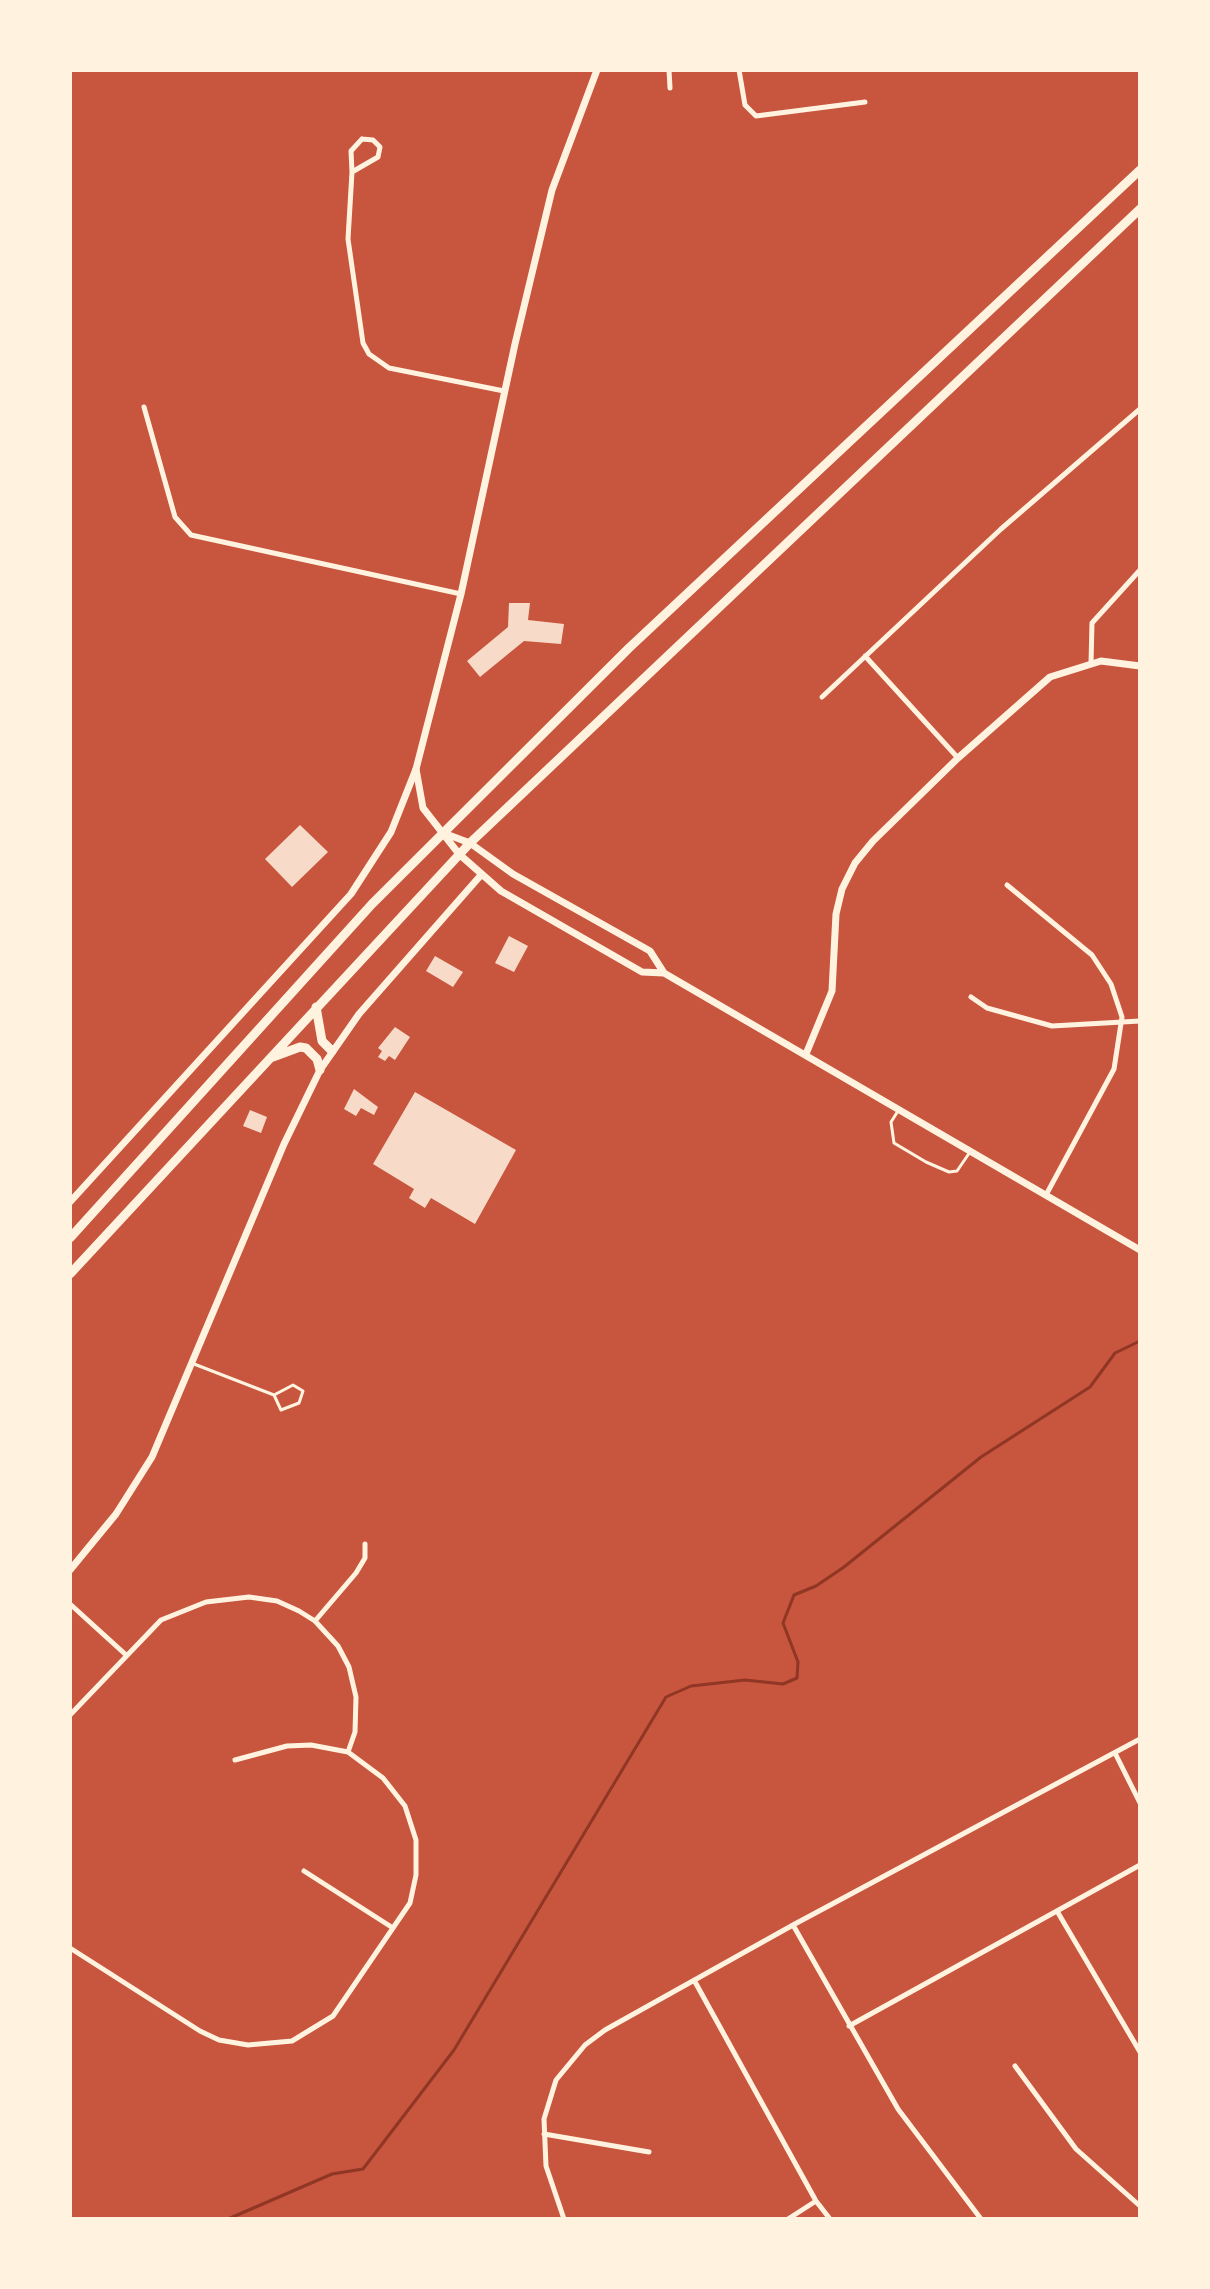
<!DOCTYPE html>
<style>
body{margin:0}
#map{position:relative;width:1210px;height:2289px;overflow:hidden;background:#c8553d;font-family:Rubik,sans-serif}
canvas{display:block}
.frame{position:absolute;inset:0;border:72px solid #fff3e0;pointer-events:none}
</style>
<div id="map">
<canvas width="1210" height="2289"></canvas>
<div class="frame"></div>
</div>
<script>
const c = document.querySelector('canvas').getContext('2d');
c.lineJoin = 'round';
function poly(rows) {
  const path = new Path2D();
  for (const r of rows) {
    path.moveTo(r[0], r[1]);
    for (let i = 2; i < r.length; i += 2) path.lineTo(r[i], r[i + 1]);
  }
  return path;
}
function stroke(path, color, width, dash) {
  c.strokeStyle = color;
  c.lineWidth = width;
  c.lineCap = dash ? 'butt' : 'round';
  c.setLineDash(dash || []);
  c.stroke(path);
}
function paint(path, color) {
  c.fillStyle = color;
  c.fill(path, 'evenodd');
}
stroke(poly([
 [228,2219,332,2174,363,2169,454,2050,666,1697,691,1686,745,1680,783,1684,797,1678,798,1662,783,1623,794,1595,816,1586,844,1567,981,1457,1090,1387,1115,1353,1140,1341]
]), '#8f3625', 3);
paint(poly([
 [509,603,530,603,528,620,564,624,561,644,524,641,480,677,467,661,508,627],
 [300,825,328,852,292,887,265,859],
 [509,936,528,946,514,972,495,963],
 [435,956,463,972,453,987,426,971],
 [395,1027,410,1037,395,1060,389,1056,385,1061,378,1057,382,1051,378,1048],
 [354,1089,378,1107,374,1115,361,1108,356,1116,344,1109],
 [415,1092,516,1150,475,1224,431,1198,425,1208,409,1198,414,1189,373,1164],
 [250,1110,267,1117,261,1133,243,1126]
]), '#f7dbc8');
stroke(poly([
 [898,1111,891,1122,894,1143,926,1162,949,1172,957,1171,970,1152],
 [194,1364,274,1395,281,1410,299,1403,303,1391,293,1385,274,1395]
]), '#fff3e0', 3);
stroke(poly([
 [669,70,670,88],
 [739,70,745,105,756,116,865,102],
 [362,139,373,140,380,147,378,157,352,172,351,151,362,139],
 [352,172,348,239,363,343,369,354,389,368,504,391],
 [144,407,175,517,191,535,461,594],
 [865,656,958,758],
 [1091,663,1092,623,1140,570],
 [822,697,1001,529,1140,409],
 [1007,885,1092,955,1111,984,1122,1017,1114,1069,1046,1195],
 [971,997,987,1008,1052,1026,1140,1021],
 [70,1604,125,1654],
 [315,1621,356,1573,365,1558,365,1544],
 [70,1715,161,1620,206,1602,249,1597,277,1601,299,1611,315,1621,338,1646,349,1667,356,1697,355,1732,348,1752],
 [1115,1753,1140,1803],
 [304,1871,393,1928],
 [1057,1911,1140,2052],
 [793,1925,898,2109,981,2219],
 [70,1948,200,2031,219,2040,248,2045,292,2041,333,2016,410,1903,416,1875,416,1840,405,1806,383,1778,348,1752,311,1745,287,1746,235,1760],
 [694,1980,816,2201,830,2219],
 [849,2026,1140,1865],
 [1015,2066,1076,2149,1140,2206],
 [544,2134,649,2152],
 [564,2219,546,2166,544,2119,556,2080,585,2045,605,2030,793,1925,1140,1739],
 [788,2219,816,2201]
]), '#fff3e0', 5);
stroke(poly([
 [806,1054,832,991,836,914,842,889,855,863,873,841,958,758,1050,677,1101,661,1140,666],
 [70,1202,351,894,391,832,416,769]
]), '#fff3e0', 7);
stroke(poly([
 [597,70,552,190,515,344,461,594,416,769,423,808,459,854,501,891,642,972,664,973,1140,1250],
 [446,834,470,843,513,874,650,951,664,973],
 [70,1570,116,1514,152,1457,284,1144,320,1070,359,1014,481,875]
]), '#fff3e0', 7);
stroke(poly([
 [316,1007,322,1041,332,1051],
 [273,1057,300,1047,306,1048,317,1059,320,1070],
 [70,1238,372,904,629,648,1140,170],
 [70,1274,470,843,1140,209]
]), '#fff3e0', 9);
</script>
